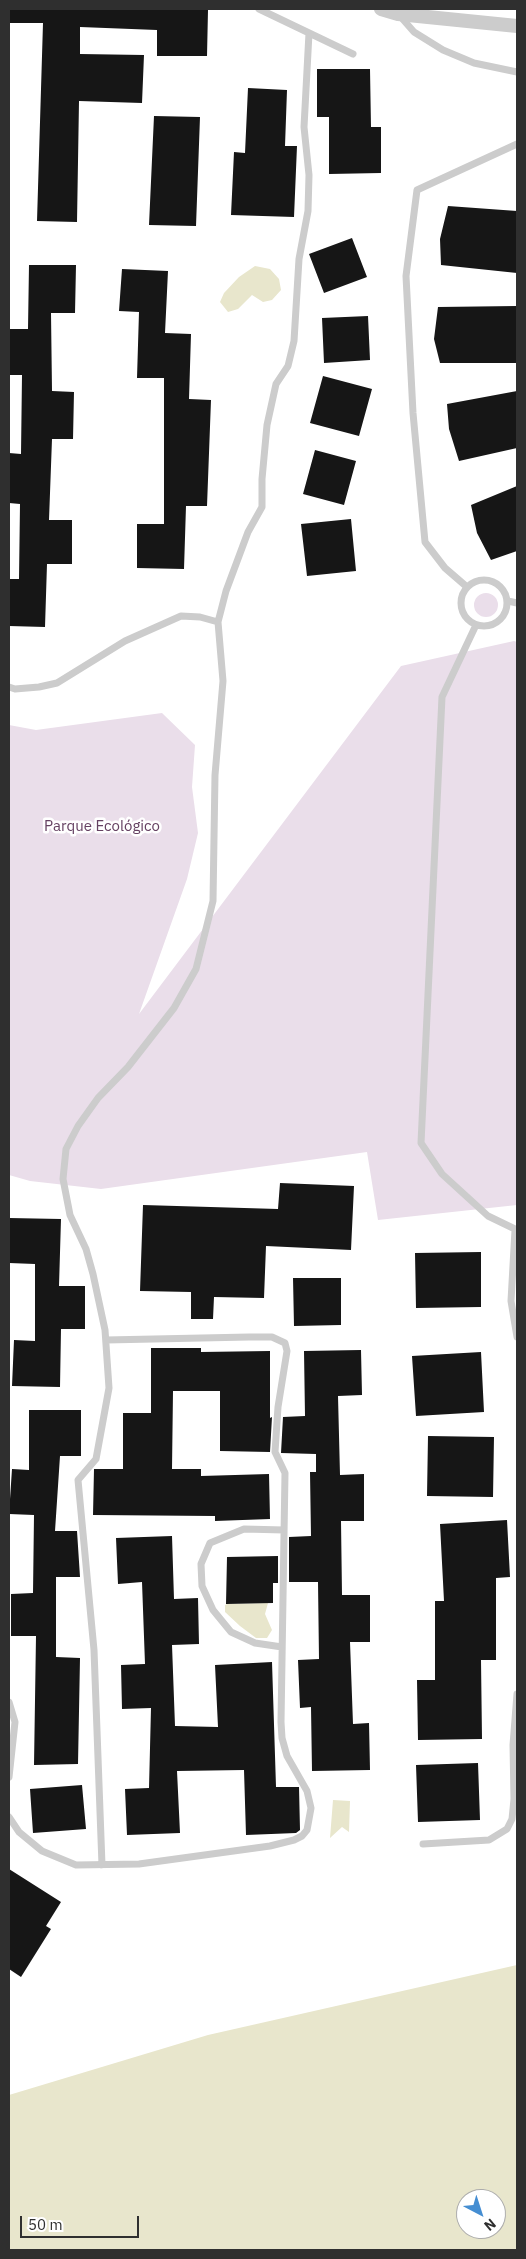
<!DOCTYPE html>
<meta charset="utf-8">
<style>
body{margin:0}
#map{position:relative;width:526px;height:2259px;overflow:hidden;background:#fff;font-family:"IBM Plex Sans",sans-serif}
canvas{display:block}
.frame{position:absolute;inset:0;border:10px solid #2f2f2f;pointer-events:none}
.north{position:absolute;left:456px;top:2189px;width:50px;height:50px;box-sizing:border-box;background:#fff;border:1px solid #acacac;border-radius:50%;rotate:140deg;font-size:14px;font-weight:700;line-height:20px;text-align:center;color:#2f2f2f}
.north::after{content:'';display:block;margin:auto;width:18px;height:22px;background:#458ed2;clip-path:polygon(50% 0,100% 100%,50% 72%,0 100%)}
.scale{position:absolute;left:20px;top:2216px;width:119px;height:22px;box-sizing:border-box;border:2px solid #2f2f2f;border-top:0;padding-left:6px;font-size:15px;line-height:18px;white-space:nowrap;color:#2f2f2f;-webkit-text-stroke:4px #fff;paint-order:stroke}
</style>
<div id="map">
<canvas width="526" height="2259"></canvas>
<div class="frame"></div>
<div class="north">N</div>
<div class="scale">50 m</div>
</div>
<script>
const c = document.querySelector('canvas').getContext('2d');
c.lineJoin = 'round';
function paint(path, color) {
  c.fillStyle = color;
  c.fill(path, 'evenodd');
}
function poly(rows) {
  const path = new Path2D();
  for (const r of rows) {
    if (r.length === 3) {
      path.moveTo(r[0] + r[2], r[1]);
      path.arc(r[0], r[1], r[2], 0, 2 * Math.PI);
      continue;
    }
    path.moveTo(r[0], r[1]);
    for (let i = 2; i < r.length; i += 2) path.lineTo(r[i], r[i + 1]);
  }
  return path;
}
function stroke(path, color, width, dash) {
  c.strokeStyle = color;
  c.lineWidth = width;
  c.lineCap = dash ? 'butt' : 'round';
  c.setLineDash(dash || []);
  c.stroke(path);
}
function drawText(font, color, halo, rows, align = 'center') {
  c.font = font + ' "IBM Plex Sans",sans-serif';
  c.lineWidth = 5;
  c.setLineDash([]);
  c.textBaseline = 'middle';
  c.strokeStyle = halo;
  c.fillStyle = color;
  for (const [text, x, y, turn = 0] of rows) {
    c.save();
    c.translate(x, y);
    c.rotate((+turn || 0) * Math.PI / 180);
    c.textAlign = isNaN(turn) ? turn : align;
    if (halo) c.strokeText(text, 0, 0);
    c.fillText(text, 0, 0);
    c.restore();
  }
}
paint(poly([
 [486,605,12],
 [514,641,517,642,517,1205,378,1220,367,1152,101,1189,30,1181,9,1175,9,725,36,730,162,713,195,745,192,787,198,833,187,879,139,1014,401,666]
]), '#eadeea');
paint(poly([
 [255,266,270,269,279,279,281,290,272,300,263,302,252,295,238,309,228,312,220,302,224,293,239,277],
 [268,1603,265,1614,272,1630,267,1638,256,1638,240,1626,225,1612,225,1605,227,1604],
 [333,1800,350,1801,349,1832,342,1827,330,1838],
 [517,1965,517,2250,9,2250,9,2095,208,2035],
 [466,2199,496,2199,496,2229,466,2229]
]), '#e8e6cc');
paint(poly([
 [9,9,208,10,207,56,157,56,157,30,80,27,80,54,144,55,142,103,79,101,77,222,37,221,43,23,9,23],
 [317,69,370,69,371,127,381,127,381,173,329,174,329,117,317,117],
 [248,88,287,90,285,146,297,146,294,217,231,215,234,152,245,153],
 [154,116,200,117,196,226,149,225],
 [448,206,517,211,517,273,441,265,440,239],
 [352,238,367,277,324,293,309,254],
 [29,265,76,265,75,313,51,313,52,391,74,392,73,439,52,439,49,520,72,520,72,564,47,564,45,627,9,626,9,579,19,579,20,504,9,503,9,453,21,454,22,375,9,375,9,329,28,329],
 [122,269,168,271,165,333,191,334,189,399,211,400,207,506,186,506,184,569,137,568,137,524,164,524,164,378,137,378,139,312,119,311],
 [517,306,517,363,440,363,434,339,438,307],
 [368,316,370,360,324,363,322,318],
 [323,376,372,389,359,436,310,423],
 [517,391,517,448,459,461,449,429,447,404],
 [315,450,356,461,344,505,303,494],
 [517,486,517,551,491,560,477,533,471,505],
 [351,519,356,571,307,576,301,524],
 [280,1183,354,1186,351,1250,266,1246,264,1298,214,1297,213,1319,191,1319,191,1292,140,1291,143,1205,278,1209],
 [9,1218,61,1219,59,1286,85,1286,85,1329,61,1329,60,1387,12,1386,14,1340,35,1341,35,1264,9,1263],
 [481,1252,481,1307,416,1308,415,1253],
 [293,1278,341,1278,341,1325,294,1326],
 [151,1348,201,1348,201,1352,270,1351,270,1418,272,1417,270,1452,220,1451,220,1391,173,1391,172,1469,201,1469,201,1476,269,1474,270,1519,215,1521,215,1516,93,1515,94,1469,123,1469,123,1413,151,1413],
 [361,1350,362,1395,338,1396,340,1475,364,1474,364,1521,341,1521,342,1595,370,1595,370,1642,350,1642,353,1724,369,1723,370,1770,312,1771,311,1707,300,1708,298,1660,319,1659,318,1582,289,1582,289,1537,311,1536,310,1472,316,1472,316,1454,281,1453,283,1417,305,1416,304,1351],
 [481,1352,484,1412,416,1416,412,1356],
 [29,1410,81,1410,81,1456,60,1456,55,1531,77,1531,80,1577,56,1577,56,1657,80,1658,78,1764,34,1765,36,1636,11,1636,11,1594,33,1593,34,1515,9,1514,12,1469,29,1470],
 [428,1436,494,1437,493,1497,427,1496],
 [507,1520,510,1577,496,1578,496,1660,481,1660,482,1739,418,1740,417,1680,435,1680,435,1601,444,1601,440,1524],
 [172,1536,174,1599,198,1598,199,1644,172,1645,175,1726,218,1727,215,1665,272,1662,276,1787,299,1787,300,1830,296,1833,246,1835,244,1770,177,1771,180,1833,127,1835,125,1789,149,1788,151,1708,122,1709,121,1665,145,1664,142,1582,118,1584,116,1538],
 [278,1556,278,1583,273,1583,273,1603,226,1604,227,1557],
 [478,1763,480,1820,418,1822,416,1765],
 [82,1785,86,1829,33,1833,30,1789],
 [9,1869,61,1902,46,1926,51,1929,21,1977,9,1969]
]), '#161616');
stroke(poly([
 [259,9,353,54],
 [400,16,414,32,443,50,474,63,517,72],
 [484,603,23],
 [467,587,445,568,425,542,413,413,406,276,417,190,517,144],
 [508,601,517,603],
 [476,625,442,697,421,1143,442,1174,488,1216,517,1230],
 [9,687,15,689,39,687,57,683,125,641,181,616,200,617,218,622],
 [515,1230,511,1301,517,1337],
 [282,1647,255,1643,231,1632,213,1610,202,1586,201,1564,210,1543,244,1529,284,1530],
 [9,1702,15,1722,9,1777],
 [9,1817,19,1832,42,1851,76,1865,139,1864,270,1846,294,1840,302,1836,307,1830,311,1808,307,1791,287,1756,282,1738,281,1722,285,1473,275,1452,278,1407,287,1351,285,1343,272,1337,249,1337,106,1340],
 [423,1844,489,1840,507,1829,512,1819,514,1799,513,1745,517,1694],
 [102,1865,94,1650,78,1480,96,1459,109,1388,105,1330,93,1274,86,1249,70,1215,63,1179,66,1149,78,1126,98,1098,128,1067,174,1008,196,969,213,901,215,775,223,681,218,622,226,591,248,532,262,507,262,479,267,425,276,384,288,366,294,341,299,259,308,211,309,175,304,127,309,33]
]), '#ccc', 7);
stroke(poly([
 [381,9,398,14,517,26]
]), '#ccc', 14);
drawText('15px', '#654162', '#fff', [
 ["Parque Ecológico",102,827]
]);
</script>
